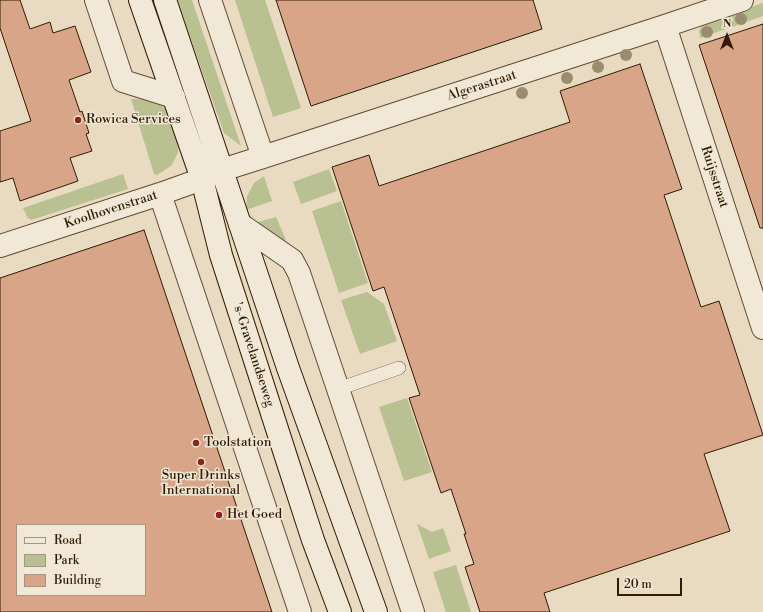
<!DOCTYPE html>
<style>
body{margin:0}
#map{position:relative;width:763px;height:612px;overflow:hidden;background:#e9dbc1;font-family:"Libre Bodoni",serif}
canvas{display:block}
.legend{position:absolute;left:16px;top:524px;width:130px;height:72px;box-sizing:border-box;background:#f1e8d7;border:1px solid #a59681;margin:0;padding:5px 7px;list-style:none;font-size:12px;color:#321b00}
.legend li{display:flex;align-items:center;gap:8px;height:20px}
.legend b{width:20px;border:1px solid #a59681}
.north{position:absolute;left:707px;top:16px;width:40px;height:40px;-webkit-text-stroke:3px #f1e8d7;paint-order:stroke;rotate:0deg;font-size:11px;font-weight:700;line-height:16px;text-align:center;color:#321b00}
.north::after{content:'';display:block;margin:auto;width:14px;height:18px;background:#321b00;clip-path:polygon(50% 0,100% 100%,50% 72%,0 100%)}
.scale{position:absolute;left:617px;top:578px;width:65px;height:18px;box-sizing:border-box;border:2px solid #321b00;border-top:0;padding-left:5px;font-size:12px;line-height:14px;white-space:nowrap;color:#321b00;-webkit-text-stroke:3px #f1e8d7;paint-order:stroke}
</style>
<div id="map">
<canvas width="763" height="612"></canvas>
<ul class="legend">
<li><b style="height:5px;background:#f1e8d7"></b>Road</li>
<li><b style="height:11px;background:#b9c091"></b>Park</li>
<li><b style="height:11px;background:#d9a589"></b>Building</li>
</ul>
<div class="north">N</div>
<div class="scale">20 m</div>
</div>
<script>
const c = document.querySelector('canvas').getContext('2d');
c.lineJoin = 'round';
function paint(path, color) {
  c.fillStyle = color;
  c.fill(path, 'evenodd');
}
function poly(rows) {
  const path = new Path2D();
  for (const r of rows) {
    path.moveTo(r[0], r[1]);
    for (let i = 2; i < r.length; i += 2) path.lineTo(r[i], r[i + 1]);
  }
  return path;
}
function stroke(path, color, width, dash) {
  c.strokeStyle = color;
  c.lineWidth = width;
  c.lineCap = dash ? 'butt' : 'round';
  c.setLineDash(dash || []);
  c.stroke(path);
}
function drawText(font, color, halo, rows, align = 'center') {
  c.font = font + ' "Libre Bodoni",serif';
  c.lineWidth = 3;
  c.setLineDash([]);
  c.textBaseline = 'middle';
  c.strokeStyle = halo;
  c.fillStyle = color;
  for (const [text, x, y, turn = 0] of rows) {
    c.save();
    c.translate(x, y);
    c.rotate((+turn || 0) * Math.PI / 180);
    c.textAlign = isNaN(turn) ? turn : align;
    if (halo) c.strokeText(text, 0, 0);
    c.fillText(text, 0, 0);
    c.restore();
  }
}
paint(poly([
 [177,0,192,0,241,146,224,133],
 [235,0,265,0,301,108,273,117],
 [763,3,763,16,700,38,699,31,703,23],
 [131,99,139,99,157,103,167,110,179,133,178,152,175,159,171,166,157,175,154,174],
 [329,169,337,191,301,204,293,182],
 [123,174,128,189,31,220,27,217,23,208],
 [264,176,272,201,246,210,247,196,254,183],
 [341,201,368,283,339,293,312,211],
 [276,217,286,240,283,243,254,223],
 [367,292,384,304,397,341,360,354,341,300],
 [407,398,432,472,404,481,379,407],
 [417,524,432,532,443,528,451,551,429,559],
 [456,565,471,612,446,612,433,572]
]), '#b9c091');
const building = poly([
 [0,0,20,0,30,29,50,22,53,33,75,26,91,72,69,80,80,112,82,111,89,133,86,134,92,151,70,158,78,181,20,201,13,178,0,182,0,131,31,121,0,28,0,0],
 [276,0,533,0,542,29,311,106,276,0],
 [763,24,763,228,760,228,699,45,763,24],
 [640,64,682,189,664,195,701,307,719,301,763,435,704,454,730,531,544,593,550,612,480,612,465,567,474,564,464,534,466,534,451,489,441,493,409,398,420,395,384,287,373,291,332,167,369,155,379,186,570,122,560,91,640,64],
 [144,230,272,612,0,612,0,278,144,230],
 [17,525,145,525,145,595,17,595,17,525]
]);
paint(building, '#d9a589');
stroke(building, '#321b00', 1);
const lane = poly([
 [338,389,399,368]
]);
const street = poly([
 [96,0,123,81,174,97],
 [210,0,263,157],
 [665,26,763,328],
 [160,194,300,612],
 [240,224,292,260,299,273,413,612],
 [0,246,160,194,202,179,222,170,263,157,665,26,742,0]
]);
const secondary = poly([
 [140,0,202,179,221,255,288,463,313,540,340,612],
 [165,0,288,368,376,612]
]);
stroke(lane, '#604b30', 14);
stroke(street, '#604b30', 24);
stroke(secondary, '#321b00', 24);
stroke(lane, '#f1e8d7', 13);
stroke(street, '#f1e8d7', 22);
stroke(secondary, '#f1e8d7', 22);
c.fillStyle = '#9a8d6f';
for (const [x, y] of [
 [741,19],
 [707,32],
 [626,55],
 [598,67],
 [567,78],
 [522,93]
]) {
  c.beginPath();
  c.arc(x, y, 6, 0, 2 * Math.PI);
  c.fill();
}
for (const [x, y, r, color] of [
 [78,120,4,"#8f2418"],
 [196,443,4,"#8f2418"],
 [201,462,4,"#8f2418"],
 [219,515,4,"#8f2418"]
]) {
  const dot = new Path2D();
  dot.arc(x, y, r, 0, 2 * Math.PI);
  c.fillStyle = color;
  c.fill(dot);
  stroke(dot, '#f1e8d7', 1.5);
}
drawText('13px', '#321b00', '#f1e8d7', [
 ["Algerastraat",482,86,-18],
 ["Ruijsstraat",714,177,72],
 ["Koolhovenstraat",111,210,-18],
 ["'s-Gravelandseweg",253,355,72]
]);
drawText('13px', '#321b00', '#f1e8d7', [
 ["Rowica Services",86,120],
 ["Toolstation",204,443],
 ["Super Drinks",201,476,"center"],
 ["International",201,491,"center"],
 ["Het Goed",227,515]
], 'left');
</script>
